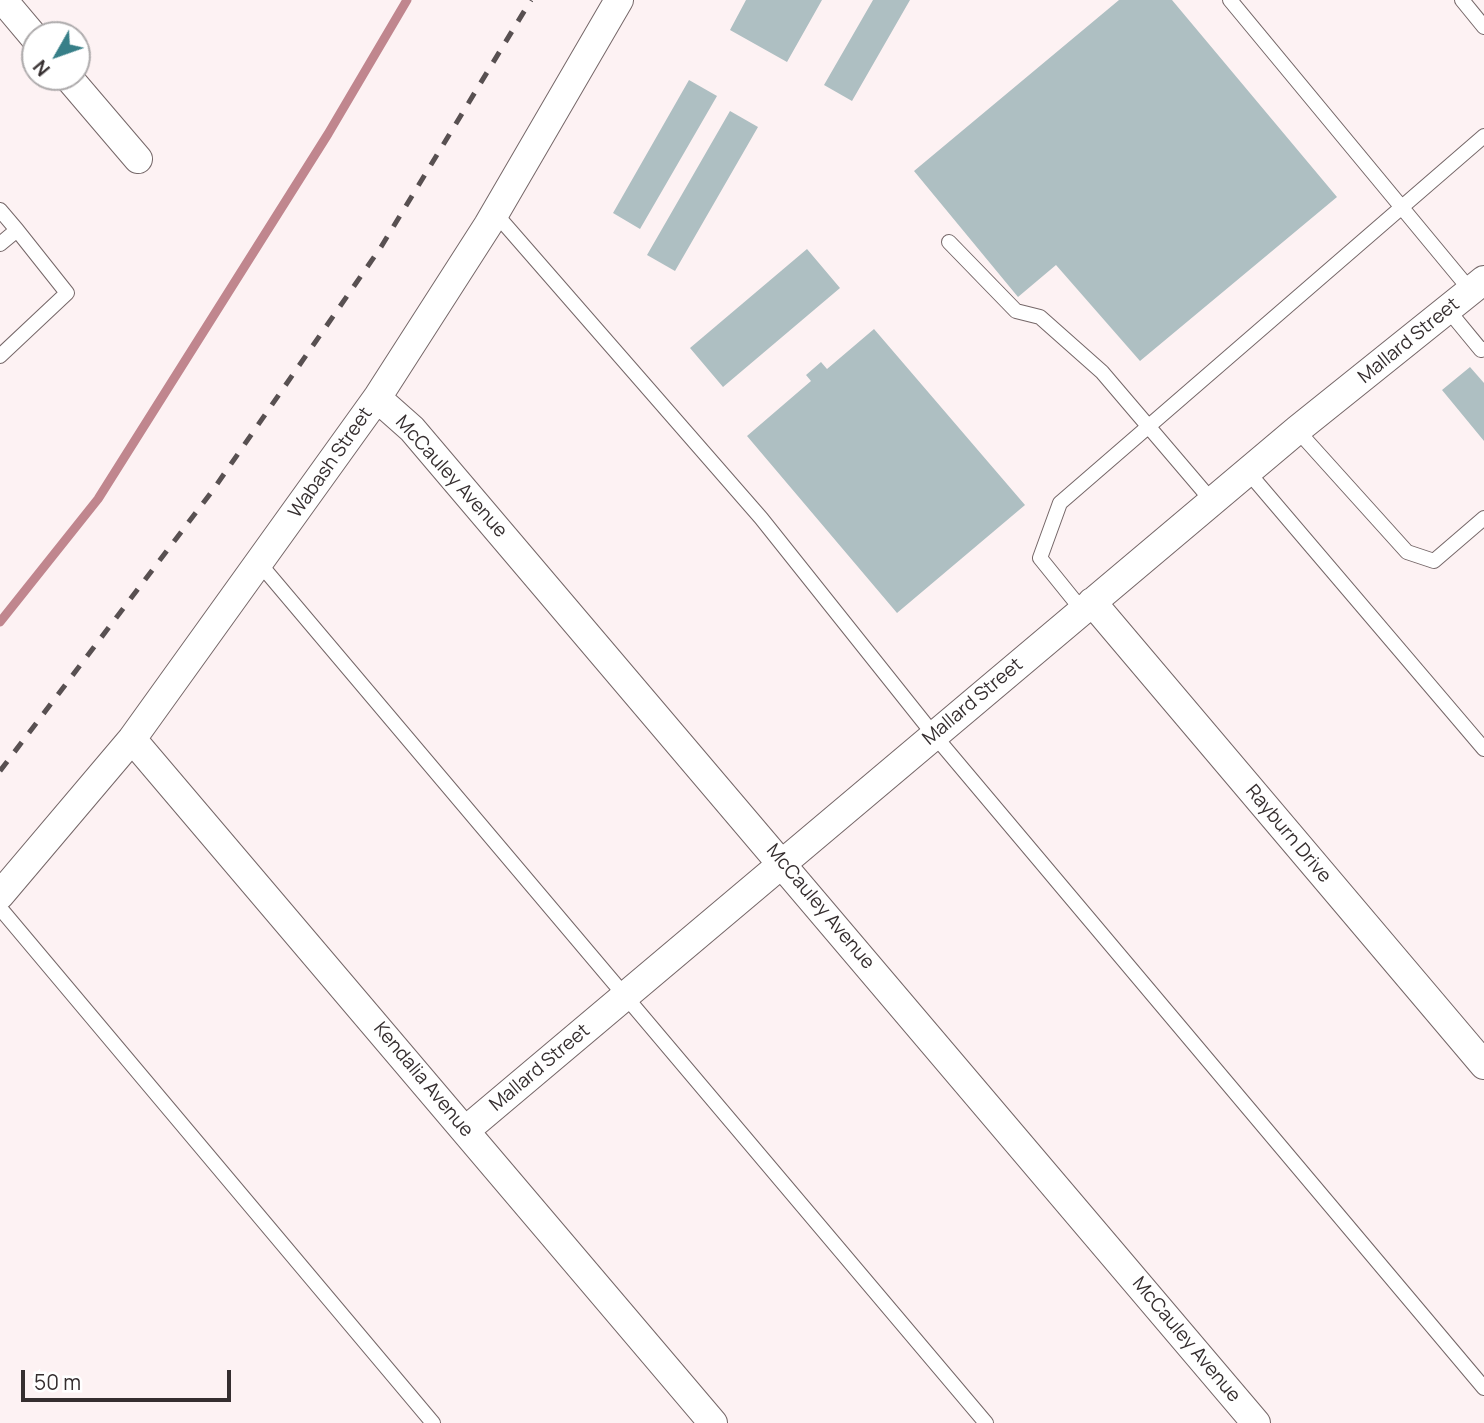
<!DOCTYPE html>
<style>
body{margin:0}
#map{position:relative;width:1484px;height:1423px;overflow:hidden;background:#fdf2f3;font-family:Manrope,sans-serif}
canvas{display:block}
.north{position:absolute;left:21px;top:21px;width:70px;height:70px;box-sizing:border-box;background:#fff;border:2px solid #aeabac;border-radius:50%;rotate:230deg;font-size:19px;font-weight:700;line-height:28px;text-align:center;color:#352e2f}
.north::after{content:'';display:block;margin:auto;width:24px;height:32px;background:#377f88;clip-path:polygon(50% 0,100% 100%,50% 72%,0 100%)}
.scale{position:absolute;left:21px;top:1370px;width:210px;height:32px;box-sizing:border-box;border:4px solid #352e2f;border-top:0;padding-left:9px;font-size:21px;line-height:24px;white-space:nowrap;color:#352e2f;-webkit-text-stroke:5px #fff;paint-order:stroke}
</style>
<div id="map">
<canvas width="1484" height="1423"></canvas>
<div class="north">N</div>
<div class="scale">50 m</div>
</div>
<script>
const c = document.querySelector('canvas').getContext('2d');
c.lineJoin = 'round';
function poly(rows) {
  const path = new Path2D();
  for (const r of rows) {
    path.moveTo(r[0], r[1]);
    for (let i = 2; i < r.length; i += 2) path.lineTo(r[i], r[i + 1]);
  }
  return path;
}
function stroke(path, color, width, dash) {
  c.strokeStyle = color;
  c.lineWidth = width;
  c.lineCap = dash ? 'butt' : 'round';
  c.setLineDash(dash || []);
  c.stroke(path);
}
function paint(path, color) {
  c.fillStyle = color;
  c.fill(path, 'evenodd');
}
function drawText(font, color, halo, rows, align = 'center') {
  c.font = font + ' Manrope,sans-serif';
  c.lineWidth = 5;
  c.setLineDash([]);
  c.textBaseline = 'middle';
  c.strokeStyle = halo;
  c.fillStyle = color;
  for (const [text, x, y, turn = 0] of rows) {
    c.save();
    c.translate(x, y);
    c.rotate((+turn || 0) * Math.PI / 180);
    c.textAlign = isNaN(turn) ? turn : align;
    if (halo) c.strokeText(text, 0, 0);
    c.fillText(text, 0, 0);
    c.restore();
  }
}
stroke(poly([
 [0,622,98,499,328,134,407,0]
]), '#c0868e', 9);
paint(poly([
 [746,0,822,0,787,62,730,30],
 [873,0,910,0,852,101,824,85],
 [1119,0,1172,0,1337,197,1140,361,1056,265,1018,297,914,171],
 [689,80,717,96,640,229,613,213],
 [730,111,758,127,675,271,647,255],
 [807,249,840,288,723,387,690,348],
 [874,329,1025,505,897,613,747,436,811,381,806,375,821,362,827,369],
 [1470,367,1484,383,1484,441,1442,390]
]), '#aebfc2');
const lane = poly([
 [1230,0,1471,291],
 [1462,0,1484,27],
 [0,210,17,230],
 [495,213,761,518,934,735,1484,1388],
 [949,242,1016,311,1040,317,1102,372,1212,501],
 [0,244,17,230,67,293,0,356],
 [1448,310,1481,350,1484,349],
 [1297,430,1407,552,1434,561,1484,518],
 [1248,472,1484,749],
 [260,564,986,1423],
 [1082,610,1040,558,1060,503,1484,136],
 [0,908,433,1423]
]);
const street = poly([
 [3,0,35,38],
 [68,77,138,159],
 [377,398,412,429,1256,1423],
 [1092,602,1484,1065],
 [132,739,713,1423],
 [0,895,132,739,377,398,488,225,619,0],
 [466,1130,1297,430,1484,280]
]);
stroke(lane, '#756768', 16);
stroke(street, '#756768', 30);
stroke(lane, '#fff', 14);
stroke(street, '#fff', 28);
stroke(poly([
 [0,771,213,490,381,247,531,0]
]), '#585051', 5, [12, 12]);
drawText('19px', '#352e2f', '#fff', [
 ["Mallard Street",1409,341,-39],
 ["Wabash Street",331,463,-55],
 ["McCauley Avenue",451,477,48],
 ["Mallard Street",973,702,-40],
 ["Rayburn Drive",1288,834,50],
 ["McCauley Avenue",820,907,50],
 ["Mallard Street",540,1068,-40],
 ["Kendalia Avenue",423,1080,50],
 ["McCauley Avenue",1186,1340,50]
]);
</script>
